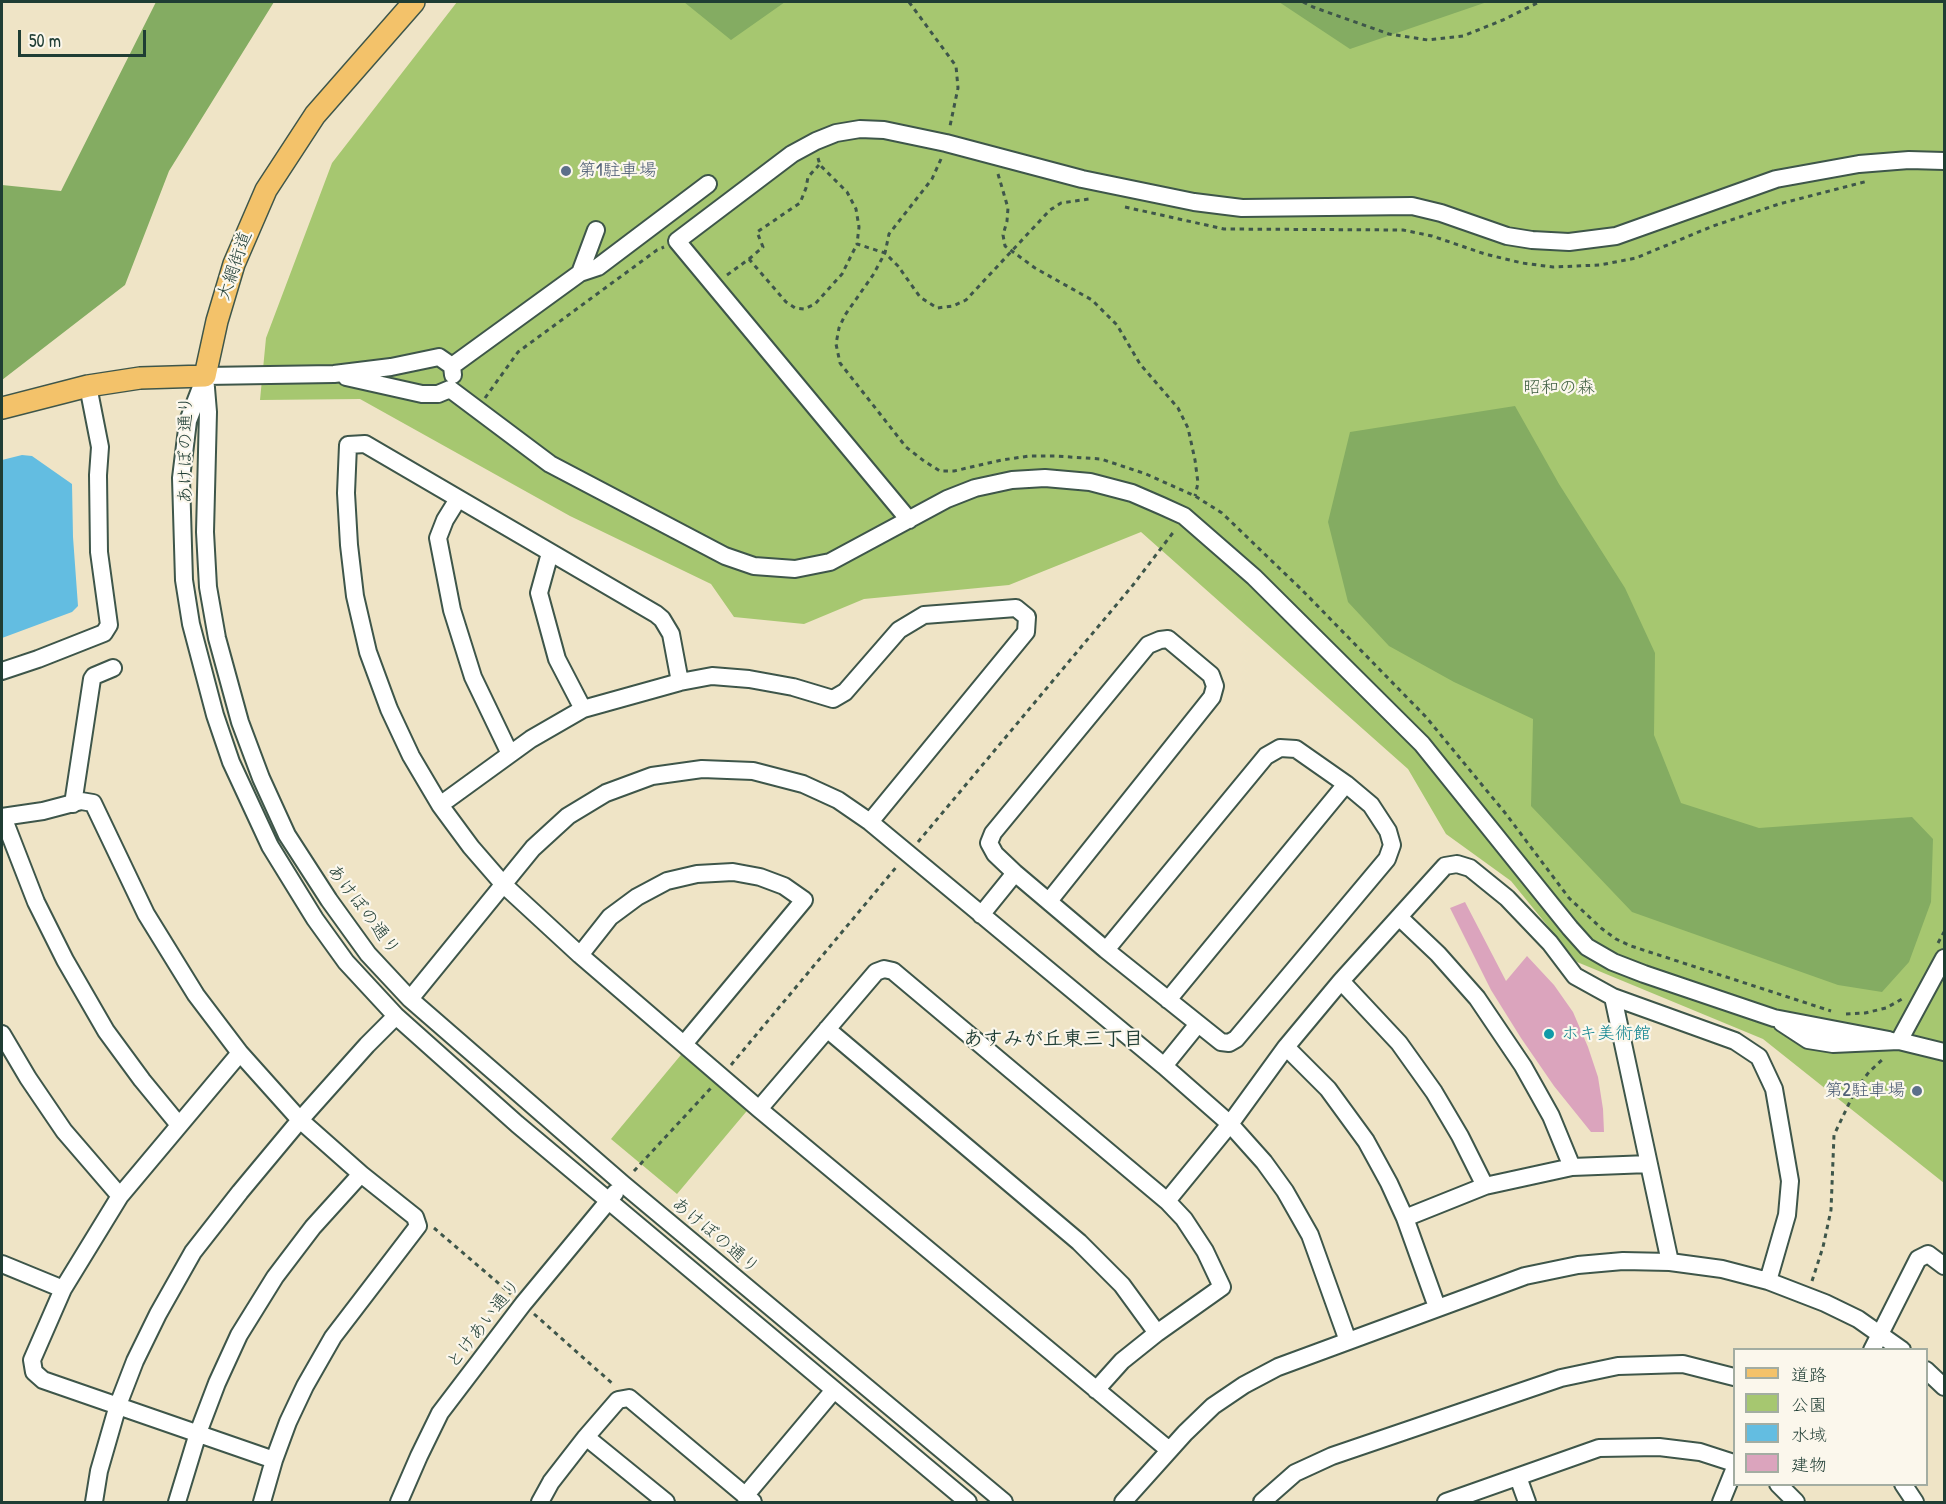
<!DOCTYPE html>
<meta charset="utf-8">
<style>
body{margin:0}
#map{position:relative;width:1946px;height:1504px;overflow:hidden;background:#efe4c6;font-family:"Patrick Hand","Klee One",sans-serif}
canvas{display:block}
.frame{position:absolute;inset:0;border:3px solid #1f3d34;pointer-events:none}
.legend{position:absolute;left:1733px;top:1348px;width:195px;height:138px;box-sizing:border-box;background:#fbf7ec;border:2px solid #a3ada2;margin:0;padding:8px 10px;list-style:none;font-size:18px;color:#1f3d34}
.legend li{display:flex;align-items:center;gap:12px;height:30px}
.legend b{width:30px;border:2px solid #a3ada2}
.scale{position:absolute;left:18px;top:30px;width:128px;height:27px;box-sizing:border-box;border:3px solid #1f3d34;border-top:0;padding-left:8px;font-size:18px;line-height:21px;white-space:nowrap;color:#1f3d34;-webkit-text-stroke:4px #fbf7ec;paint-order:stroke}
</style>
<div id="map">
<canvas width="1946" height="1504"></canvas>
<div class="frame"></div>
<ul class="legend">
<li><b style="height:8px;background:#f3c26a"></b>道路</li>
<li><b style="height:16px;background:#a6c770"></b>公園</li>
<li><b style="height:16px;background:#63bde1"></b>水域</li>
<li><b style="height:16px;background:#dba4bd"></b>建物</li>
</ul>
<div class="scale">50 m</div>
</div>
<script>
const c = document.querySelector('canvas').getContext('2d');
c.lineJoin = 'round';
function paint(path, color) {
  c.fillStyle = color;
  c.fill(path, 'evenodd');
}
function poly(rows) {
  const path = new Path2D();
  for (const r of rows) {
    path.moveTo(r[0], r[1]);
    for (let i = 2; i < r.length; i += 2) path.lineTo(r[i], r[i + 1]);
  }
  return path;
}
function stroke(path, color, width, dash) {
  c.strokeStyle = color;
  c.lineWidth = width;
  c.lineCap = dash ? 'butt' : 'round';
  c.setLineDash(dash || []);
  c.stroke(path);
}
function drawText(font, color, halo, rows, align = 'center') {
  c.font = font + ' "Patrick Hand","Klee One",sans-serif';
  c.lineWidth = 4.5;
  c.setLineDash([]);
  c.textBaseline = 'middle';
  c.strokeStyle = halo;
  c.fillStyle = color;
  for (const [text, x, y, turn = 0] of rows) {
    c.save();
    c.translate(x, y);
    c.rotate((+turn || 0) * Math.PI / 180);
    c.textAlign = isNaN(turn) ? turn : align;
    if (halo) c.strokeText(text, 0, 0);
    c.fillText(text, 0, 0);
    c.restore();
  }
}
paint(poly([
 [457,2,1944,2,1944,1183,1763,1039,1577,962,1511,881,1446,834,1408,769,1141,532,1009,585,864,599,804,624,734,617,711,584,570,516,360,399,260,400,266,338,332,163],
 [685,1050,751,1106,677,1194,611,1139]
]), '#a6c770');
paint(poly([
 [156,2,274,2,169,171,125,285,2,380,2,185,61,191],
 [684,2,785,2,731,40],
 [1279,2,1487,2,1350,49],
 [1515,406,1559,484,1625,588,1655,653,1654,735,1681,803,1759,828,1912,817,1933,839,1931,902,1909,962,1882,992,1838,985,1632,912,1531,806,1533,719,1454,682,1389,646,1348,602,1328,522,1350,432]
]), '#84ac62');
paint(poly([
 [22,455,32,456,72,484,73,537,78,606,72,612,2,638,2,460]
]), '#63bde1');
paint(poly([
 [1465,902,1506,981,1527,956,1554,985,1573,1012,1588,1047,1598,1077,1603,1109,1604,1132,1591,1132,1554,1086,1521,1038,1491,990,1450,908]
]), '#dba4bd');
const minor = poly([
 [580,273,596,230],
 [452,366,580,273,598,267,708,184],
 [205,376,208,412,205,532,208,587,217,638,240,722,261,778,287,835,329,900,368,954,410,999,623,1184,1004,1502],
 [205,376,334,374,391,367,439,357,452,366,453,375],
 [346,377,422,394,438,394,450,389],
 [203,382,188,421,181,478,184,580,191,624,215,715,231,762,270,846,315,919,346,962,396,1016,517,1124,968,1502],
 [450,389,550,464,725,556,754,566,795,569,830,562,947,499,975,488,1012,480,1045,478,1090,482,1132,493,1162,506,1184,516,1254,577,1422,744,1570,928,1587,947,1613,962,1644,974,1774,1018,1889,1040],
 [458,499,445,520,438,538,452,610,473,677,510,754],
 [909,520,677,241,792,154,816,141,836,133,860,129,884,130,946,143,1082,179,1194,202,1242,208,1412,206,1441,213,1507,236,1532,240,1569,242,1616,236,1776,179,1859,164,1909,160,1944,161],
 [550,553,539,593,557,659,583,709],
 [2,671,38,659,104,633,109,625,99,552,98,475,100,447,88,386],
 [680,682,671,634,662,619,656,614,365,444,348,445,346,493,349,545,355,596,368,652,389,709,411,756,440,805,471,847,504,885,580,955,759,1109,1169,1450],
 [73,804,92,679,94,676,113,668],
 [440,805,531,739,583,709,680,682,712,676,749,679,793,687,833,699,845,692,899,630,924,615,1016,608,1027,617,1026,632,870,822],
 [2,817,43,811,81,801,93,803,146,914,196,995,240,1053,300,1120,361,1174,415,1217,418,1226,333,1337,305,1386,288,1422,274,1460,262,1502],
 [3,817,36,902,65,960,106,1031,142,1080,179,1125],
 [1049,901,1212,697,1215,686,1211,675,1168,639,1160,640,1148,645,993,833,989,843,995,854,1015,873,1106,950,1221,1042,1229,1043,1236,1039,1387,859,1392,845,1388,831,1371,805,1346,784,1296,749,1280,748,1266,756,1106,950],
 [981,915,1015,873],
 [1399,917,1438,954,1477,998,1523,1066,1551,1116,1572,1167],
 [580,955,610,917,637,897,667,881,697,874,733,872,760,877,784,886,804,900,684,1044],
 [1341,981,1399,1043,1434,1092,1460,1136,1485,1186],
 [1613,997,1670,1262],
 [410,999,533,848,568,816,606,793,652,776,702,769,753,771,803,784,838,800,870,822,1164,1066,1230,1124,1264,1162,1285,1191,1310,1235,1348,1341],
 [1168,1000,1346,784],
 [1782,1023,1808,1040,1833,1044,1899,1041,1944,1052],
 [827,1029,1079,1242,1122,1285,1157,1333],
 [2,1034,28,1078,64,1131,120,1196],
 [1899,1041,1944,958],
 [1286,1047,1328,1089,1366,1141,1389,1183,1405,1218,1485,1186,1572,1167,1649,1164],
 [240,1053,120,1196,63,1289,32,1360,34,1372,43,1380,274,1460],
 [1164,1066,1198,1024],
 [759,1109,876,972,884,969,893,971,1167,1201,1184,1219,1205,1251,1222,1287,1157,1333,1122,1361,1096,1390],
 [1167,1201,1230,1124,1286,1047,1341,981,1445,866,1457,864,1470,868,1507,898,1550,943,1575,976,1613,997,1735,1041,1759,1057,1774,1089,1790,1181,1787,1215,1768,1281],
 [1405,1218,1437,1307],
 [2,1264,63,1289],
 [1872,1350,1918,1259,1928,1254,1944,1266],
 [1926,1370,1944,1387],
 [586,1437,666,1502],
 [1518,1477,1527,1502],
 [1778,1484,1796,1502],
 [1903,1484,1915,1502],
 [745,1496,834,1390],
 [94,1502,99,1471,118,1405,135,1361,158,1314,193,1252,240,1192,300,1120,367,1045,396,1016],
 [177,1502,198,1433,217,1383,239,1335,275,1277,313,1227,361,1174],
 [399,1502,419,1456,440,1413,523,1304,615,1193],
 [540,1502,551,1482,586,1437,618,1400,629,1398,753,1502],
 [1123,1502,1185,1433,1213,1406,1244,1385,1278,1367,1525,1276,1578,1265,1623,1261,1670,1262,1722,1269,1768,1281,1825,1303,1858,1319,1902,1350],
 [1262,1502,1295,1473,1332,1456,1561,1378,1618,1366,1683,1364,1734,1377],
 [1446,1502,1599,1448,1659,1447,1700,1452,1734,1463],
 [1721,1502,1734,1470]
]);
const major = poly([
 [2,408,88,386,140,378,205,376,217,321,234,264,266,190,315,115,414,2]
]);
stroke(minor, '#3e564a', 20);
stroke(major, '#3e564a', 24);
stroke(poly([
 [909,2,956,66,958,88,950,126],
 [1303,2,1313,7,1389,34,1428,40,1463,36,1503,20,1539,2],
 [818,158,820,165,847,192,856,209,859,227,857,244,885,253,898,266,920,297,937,308,953,306,966,300,1050,210,1061,203,1089,199],
 [941,159,932,179,889,234,885,253,873,275,845,315,839,328,836,344,840,363,906,447,924,461,940,471,954,471,1002,460,1029,456,1055,456,1101,459,1146,474,1195,496,1222,513,1302,590,1426,717,1506,814,1569,898,1601,928,1616,939,1631,946,1831,1011],
 [998,174,1008,208,1007,221,1003,235,1005,246,1035,268,1092,300,1117,325,1140,364,1178,408,1188,428,1195,460,1198,483,1195,496],
 [1125,207,1224,229,1403,230,1432,236,1485,254,1522,263,1553,267,1600,265,1636,258,1713,226,1779,204,1868,181],
 [749,259,763,247,757,232,800,203,806,188,808,177,819,165],
 [727,275,749,259,786,302,795,308,804,309,815,304,842,274,857,244],
 [485,398,518,352,657,250,664,247],
 [918,842,1133,585,1175,530],
 [1938,943,1944,932],
 [1846,1014,1865,1013,1886,1008,1902,999],
 [731,1065,898,865],
 [634,1171,711,1088],
 [434,1228,511,1294],
 [1812,1281,1823,1247,1831,1210,1834,1135,1856,1089,1869,1072,1884,1058],
 [534,1314,614,1385]
]), '#3e564a', 3, [4.5, 4.5]);
stroke(minor, '#fff', 16);
stroke(major, '#f3c26a', 21);
for (const [x, y, r, color] of [
 [566,171,6,"#5c6f8a"],
 [1549,1034,6,"#0f9aa8"],
 [1917,1091,6,"#5c6f8a"]
]) {
  const dot = new Path2D();
  dot.arc(x, y, r, 0, 2 * Math.PI);
  c.fillStyle = color;
  c.fill(dot);
  stroke(dot, '#fbf7ec', 2);
}
drawText('18px', '#4e5e75', '#fbf7ec', [
 ["第1駐車場",578,171],
 ["第2駐車場",1905,1091,"right"]
], 'left');
drawText('18px', '#1f3d34', '#fbf7ec', [
 ["大網街道",235,266,-71],
 ["あけぼの通り",186,450,-90],
 ["あけぼの通り",363,910,53],
 ["あけぼの通り",715,1236,40],
 ["とけあい通り",484,1324,-52]
]);
drawText('18px', '#416043', '#fbf7ec', [
 ["昭和の森",1559,388]
]);
drawText('18px', '#0d838f', '#fbf7ec', [
 ["ホキ美術館",1561,1034]
], 'left');
drawText('bold 20px', '#1f3d34', '#fbf7ec', [
 ["あすみが丘東三丁目",1053,1040]
]);
</script>
